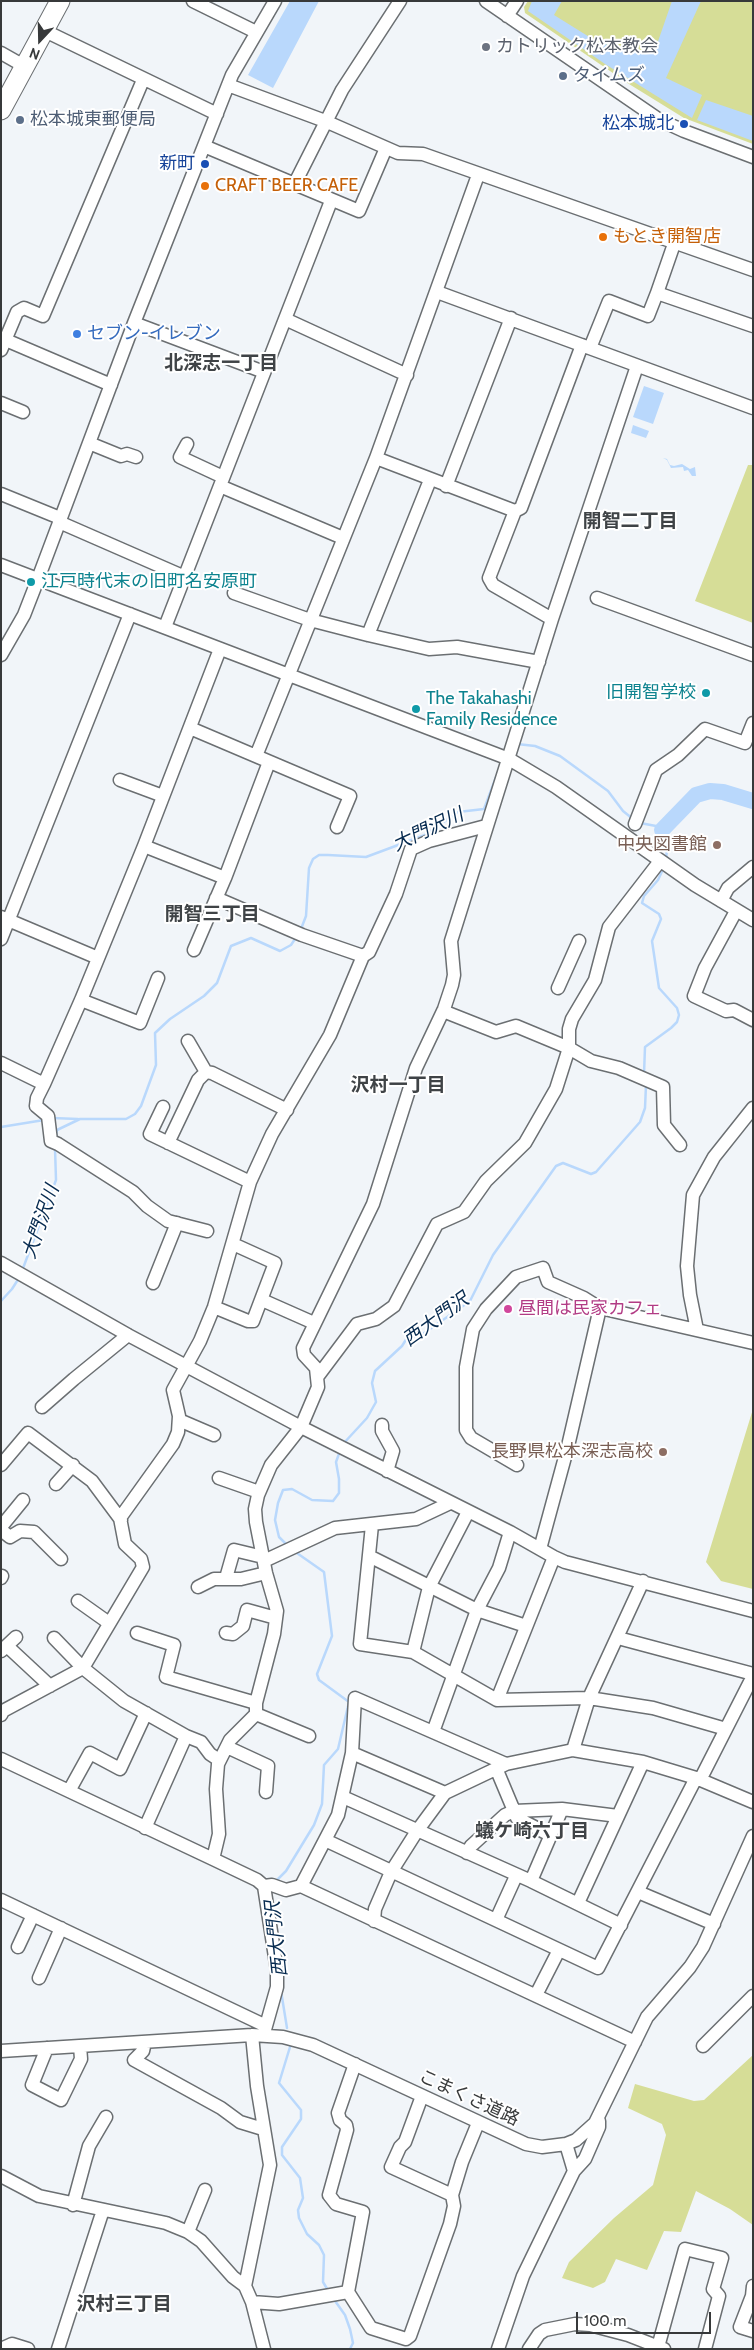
<!DOCTYPE html>
<meta charset="utf-8">
<style>
body{margin:0}
#map{position:relative;width:754px;height:2350px;overflow:hidden;background:#f1f5f9;font-family:Cabin,sans-serif}
canvas{display:block}
.frame{position:absolute;inset:0;border:2px solid #37393a;pointer-events:none}
.north{position:absolute;left:15px;top:15px;width:50px;height:50px;-webkit-text-stroke:4px #fff;paint-order:stroke;rotate:201deg;font-size:14px;font-weight:700;line-height:20px;text-align:center;color:#37393a}
.north::after{content:'';display:block;margin:auto;width:18px;height:22px;background:#37393a;clip-path:polygon(50% 0,100% 100%,50% 72%,0 100%)}
.scale{position:absolute;left:576px;top:2312px;width:135px;height:22px;box-sizing:border-box;border:2px solid #37393a;border-top:0;padding-left:6px;font-size:15px;line-height:18px;white-space:nowrap;color:#37393a;-webkit-text-stroke:4px #fff;paint-order:stroke}
</style>
<div id="map">
<canvas width="754" height="2350"></canvas>
<div class="frame"></div>
<div class="north">N</div>
<div class="scale">100 m</div>
</div>
<script>
const c = document.querySelector('canvas').getContext('2d');
c.lineJoin = 'round';
function paint(path, color) {
  c.fillStyle = color;
  c.fill(path, 'evenodd');
}
function poly(rows) {
  const path = new Path2D();
  for (const r of rows) {
    path.moveTo(r[0], r[1]);
    for (let i = 2; i < r.length; i += 2) path.lineTo(r[i], r[i + 1]);
  }
  return path;
}
function stroke(path, color, width, dash) {
  c.strokeStyle = color;
  c.lineWidth = width;
  c.lineCap = dash ? 'butt' : 'round';
  c.setLineDash(dash || []);
  c.stroke(path);
}
function drawText(font, color, halo, rows, align = 'center') {
  c.font = font + ' Cabin,"Noto Sans JP",sans-serif';
  c.lineWidth = 4;
  c.setLineDash([]);
  c.textBaseline = 'middle';
  c.strokeStyle = halo;
  c.fillStyle = color;
  for (const [text, x, y, turn = 0] of rows) {
    c.save();
    c.translate(x, y);
    c.rotate((+turn || 0) * Math.PI / 180);
    c.textAlign = isNaN(turn) ? turn : align;
    if (halo) c.strokeText(text, 0, 0);
    c.fillText(text, 0, 0);
    c.restore();
  }
}
paint(poly([
 [528,1,753,1,753,144,684,118,629,84,525,13,524,7],
 [748,465,753,465,753,623,695,601],
 [753,1409,753,1589,721,1581,706,1562],
 [753,2055,753,2225,730,2209,696,2191,681,2232,664,2231,647,2270,616,2259,605,2282,593,2288,562,2278,569,2262,614,2218,653,2185,666,2135,662,2124,628,2108,635,2084,694,2101,704,2100]
]), '#d6dd97');
paint(poly([
 [290,1,319,1,273,88,248,75],
 [532,1,562,1,554,15,599,43,654,53,672,1,701,1,666,78,702,95,692,118,605,64,528,11],
 [706,100,753,116,753,141,697,120],
 [644,386,664,393,653,424,633,417],
 [633,425,649,431,646,438,631,433],
 [663,458,667,459,670,465,674,466,682,464,690,469,695,467,696,476,692,476,688,470,684,471,683,467,671,468,667,460]
]), '#b9d8fc');
stroke(poly([
 [517,744,535,746,560,756,608,791,623,811,633,819],
 [640,823,656,826,662,830,668,840,666,859],
 [301,929,306,916,309,868,313,859,319,855,328,855,366,857,425,835,458,812,484,809,496,777],
 [644,1074,645,1047,671,1028,677,1022,679,1015,677,1008,659,988,652,941,661,919,659,914,642,903,644,896,658,880,664,867],
 [52,1118,78,1119],
 [1,1127,44,1120],
 [56,1135,57,1130,80,1119,126,1119,135,1114,141,1106,156,1065,155,1033,170,1019,204,996,217,983,231,946,251,938,280,951,291,945,297,936],
 [22,1271,56,1180,55,1148],
 [1,1301,12,1289,19,1278],
 [343,1444,367,1418,376,1402,372,1383,375,1371,402,1346,407,1338,420,1336,470,1301,493,1255,556,1166,563,1163,591,1174,596,1172,640,1122,645,1108,646,1085],
 [288,1546,279,1537,275,1520,278,1503,283,1490,292,1489,312,1500,333,1501,339,1493,339,1479,336,1462,340,1451],
 [275,1882,286,1871,314,1825,322,1804,324,1765,338,1749,349,1702,319,1680,317,1674,332,1636,324,1572,294,1551],
 [281,1991,287,2028],
 [290,2047,279,2083,301,2110,301,2119,282,2147,282,2155,300,2178,303,2198,298,2210,299,2218,307,2234,319,2245,324,2255,323,2282,329,2292],
 [333,2298,345,2315,350,2329,353,2343,350,2349]
]), '#b9d8fc', 2.5);
stroke(poly([
 [662,830,696,795,710,791,723,792,753,801]
]), '#b9d8fc', 16);
const minor = poly([
 [193,1,256,32],
 [486,1,658,119,684,131,753,157],
 [507,16,517,1],
 [43,30,217,114],
 [1,53,24,66],
 [228,85,325,121,398,153,423,154,753,270],
 [204,146,359,211,386,148],
 [294,185,342,90,400,1],
 [674,244,657,293,753,326],
 [437,292,753,408],
 [285,319,407,375],
 [134,323,264,372],
 [1,338,111,385],
 [590,348,609,301,648,316,657,293],
 [1,350,17,312,24,308,43,316,143,80],
 [1,403,23,412],
 [89,443,121,456,127,454,136,457],
 [187,444,180,457,223,477],
 [376,458,515,511],
 [220,486,343,538],
 [446,486,511,318],
 [1,494,60,518],
 [59,522,185,577],
 [1,565,509,759,556,787,695,885,753,920],
 [234,593,310,620,368,635,429,649,457,647,539,662],
 [597,598,753,655],
 [552,619,493,585,489,578,515,511,521,508,582,345],
 [165,627,331,201],
 [368,635,430,480],
 [1,655,24,615,38,579,134,323,232,75,275,1],
 [190,728,350,796,337,827],
 [256,756,376,458,478,175],
 [120,780,163,796],
 [635,824,656,770,678,755,705,729,745,743,753,723],
 [144,846,225,878],
 [216,898,302,935,363,956],
 [721,901,728,888,753,867],
 [736,911,705,968,694,996,726,1011,734,1010,753,1020],
 [1,917,98,958],
 [1,939,130,614],
 [194,950,225,878,269,762],
 [558,988,579,941],
 [81,1000,140,1023,158,978],
 [443,1011,496,1032,516,1026,569,1048,591,1061,619,1068,663,1087,664,1125,680,1145],
 [188,1041,206,1072],
 [1,1063,44,1084,81,1000,144,846,220,649],
 [44,1084,37,1098,36,1106,48,1116,51,1141,58,1144,133,1192,147,1206,168,1221,207,1231],
 [163,1107,150,1134,250,1182],
 [168,1143,198,1080,206,1072,212,1073,287,1110],
 [1,1263,128,1335,301,1427,510,1532,554,1557,565,1562,753,1611],
 [153,1283,177,1223],
 [262,1300,314,1323],
 [214,1307,248,1321,253,1321,275,1263,233,1244],
 [697,1330,690,1295,687,1266,693,1195,714,1157,753,1108],
 [318,1376,357,1324,376,1319,394,1306,437,1224,464,1212,486,1181,525,1143,556,1089,569,1048,569,1029,572,1019,595,980,609,927,660,861],
 [42,1407,74,1379,128,1335],
 [179,1420,214,1435],
 [382,1425,382,1431,393,1451,387,1471],
 [1,1465,28,1433,92,1481,121,1520],
 [517,1465,471,1438,466,1430,466,1367,473,1329,486,1309,516,1277,543,1268,548,1282,584,1298,600,1308,753,1343],
 [219,1478,259,1492],
 [56,1484,73,1465],
 [372,1525,360,1644,413,1652,497,1700,589,1698,653,1708,726,1729],
 [1,1527,23,1500],
 [1,1530,10,1537,20,1531,34,1532,61,1559],
 [540,1549,568,1446,600,1308],
 [369,1556,477,1610,526,1626],
 [264,1561,335,1528,416,1519,450,1503],
 [1,1578,2,1576],
 [226,1578,234,1550,263,1557],
 [198,1587,214,1579,241,1579,266,1573],
 [78,1601,109,1623],
 [137,1633,174,1645,166,1677,256,1703],
 [226,1633,233,1634,243,1626,247,1610,276,1618],
 [54,1638,83,1668,124,1701,186,1736,201,1742,210,1754,219,1760],
 [618,1638,753,1674],
 [7,1646,50,1686],
 [1,1651,16,1637],
 [413,1652,429,1587,468,1512],
 [497,1700,554,1557],
 [256,1714,309,1736],
 [1,1715,3,1711,83,1668,143,1567,141,1559,125,1544,120,1518,173,1444,178,1432,179,1416,173,1390,200,1341,214,1307,250,1182,272,1134,330,1035,363,956,369,952,396,894,411,849,429,841,486,826],
 [433,1732,477,1610,499,1568,510,1532],
 [227,1747,268,1766,266,1792],
 [573,1750,589,1698,643,1581],
 [352,1753,445,1793],
 [1,1759,213,1859,257,1880,264,1886,272,1885,286,1890,301,1886,635,2042],
 [496,1768,517,1818,550,1835],
 [700,1780,753,1676],
 [69,1791,90,1753,120,1769,146,1713],
 [343,1797,531,1881,621,1925],
 [145,1828,186,1736],
 [325,1840,598,1968,696,1778],
 [467,1853,471,1846,505,1815,514,1811,562,1809,618,1816],
 [213,1859,219,1834,216,1789,218,1764,230,1740,256,1714,256,1703,274,1634,277,1611,266,1573,256,1522,255,1509,258,1495,271,1465,301,1427,318,1387,316,1368,304,1355,303,1348,373,1204,416,1068,444,1009,452,985,454,975,451,941,552,619,637,366],
 [531,1881,562,1809],
 [264,1886,277,1970,277,1987,264,2033],
 [301,1886,338,1815,352,1753,355,1698,506,1764],
 [638,1892,714,1924],
 [1,1900,266,2026],
 [578,1903,643,1762],
 [496,1920,516,1876],
 [374,1921,375,1909,391,1872,417,1831,445,1793,506,1764,573,1750,643,1762,696,1778,753,1802],
 [18,1947,33,1915],
 [39,1978,61,1928],
 [536,1995,559,1950],
 [145,2042,143,2051,134,2060,221,2108,240,2122,263,2129],
 [703,2046,753,1996],
 [47,2048,32,2085,61,2100,81,2059,80,2046],
 [1,2051,252,2035,283,2037,313,2045,526,2144,542,2147,566,2144,576,2140,595,2123,647,2017,690,1967,703,1947,753,1836],
 [422,2096,405,2142,400,2147,391,2167,452,2195],
 [566,2144,574,2171],
 [1,2176,39,2196,166,2223,188,2232,201,2241,233,2277,245,2286,252,2302,264,2349],
 [73,2205,89,2146,106,2117],
 [188,2232,205,2190],
 [245,2286,270,2165,257,2086,252,2035],
 [753,2286,752,2296,740,2327,753,2331],
 [348,2292,363,2212,336,2204,329,2195,347,2130,346,2125,340,2120,338,2113,355,2064],
 [252,2302,279,2304,348,2292,371,2328,406,2339,410,2336,450,2224,454,2206,452,2195,462,2162,478,2123],
 [658,2347,685,2249,722,2258,713,2289,719,2296,705,2349],
 [1,2349,12,2344,28,2349],
 [58,2349,103,2210],
 [498,2349,523,2276,574,2171,585,2159,599,2127,599,2121],
 [529,2349,539,2334,545,2330,575,2324,590,2325,628,2335,664,2349]
]);
const highway = poly([
 [1,110,60,1]
]);
stroke(minor, '#6b6f72', 15);
stroke(highway, '#6b6f72', 21);
stroke(minor, '#fff', 12);
stroke(highway, '#fff', 19);
for (const [x, y, r, color] of [
 [486,47,5,"#6b7280"],
 [563,76,5,"#5c6f8a"],
 [20,120,5,"#5c6f8a"],
 [684,124,5,"#1a4fb4"],
 [205,164,5,"#1a4fb4"],
 [205,186,5,"#e8710a"],
 [603,237,5,"#e8710a"],
 [77,334,5,"#3f7fe0"],
 [31,582,5,"#0f9aa8"],
 [706,693,5,"#0f9aa8"],
 [416,709,5,"#0f9aa8"],
 [717,845,5,"#8d6e63"],
 [508,1309,5,"#d1479c"],
 [663,1452,5,"#8d6e63"]
]) {
  const dot = new Path2D();
  dot.arc(x, y, r, 0, 2 * Math.PI);
  c.fillStyle = color;
  c.fill(dot);
  stroke(dot, '#fff', 2);
}
drawText('18px', '#5b616d', '#fff', [
 ["カトリック松本教会",496,47]
], 'left');
drawText('18px', '#4e5e75', '#fff', [
 ["タイムズ",573,76],
 ["松本城東郵便局",30,120]
], 'left');
drawText('18px', '#164399', '#fff', [
 ["松本城北",674,124],
 ["新町",195,164]
], 'right');
drawText('18px', '#c56008', '#fff', [
 ["CRAFT BEER CAFE",215,186],
 ["もとき開智店",613,237]
], 'left');
drawText('18px', '#366cbe', '#fff', [
 ["セブン-イレブン",87,334]
], 'left');
drawText('18px', '#0d838f', '#fff', [
 ["江戸時代末の旧町名安原町",41,582],
 ["旧開智学校",696,693,"right"],
 ["The Takahashi",426,699],
 ["Family Residence",426,720]
], 'left');
drawText('18px', '#785e54', '#fff', [
 ["中央図書館",707,845],
 ["長野県松本深志高校",653,1452]
], 'right');
drawText('18px', '#b23c85', '#fff', [
 ["昼間は民家カフェ",518,1309]
], 'left');
drawText('18px', '#37393a', '#fff', [
 ["こまくさ道路",469,2098,25]
]);
drawText('bold 19px', '#3f4346', '#fff', [
 ["北深志一丁目",221,363],
 ["開智二丁目",630,521],
 ["開智三丁目",212,914],
 ["沢村一丁目",398,1085],
 ["蟻ケ崎六丁目",532,1831],
 ["沢村三丁目",124,2304]
]);
drawText('italic 19px', '#072b50', '#fff', [
 ["大門沢川",428,830,-25],
 ["大門沢川",41,1222,-71],
 ["西大門沢",436,1320,-36],
 ["西大門沢",277,1939,-96]
]);
</script>
